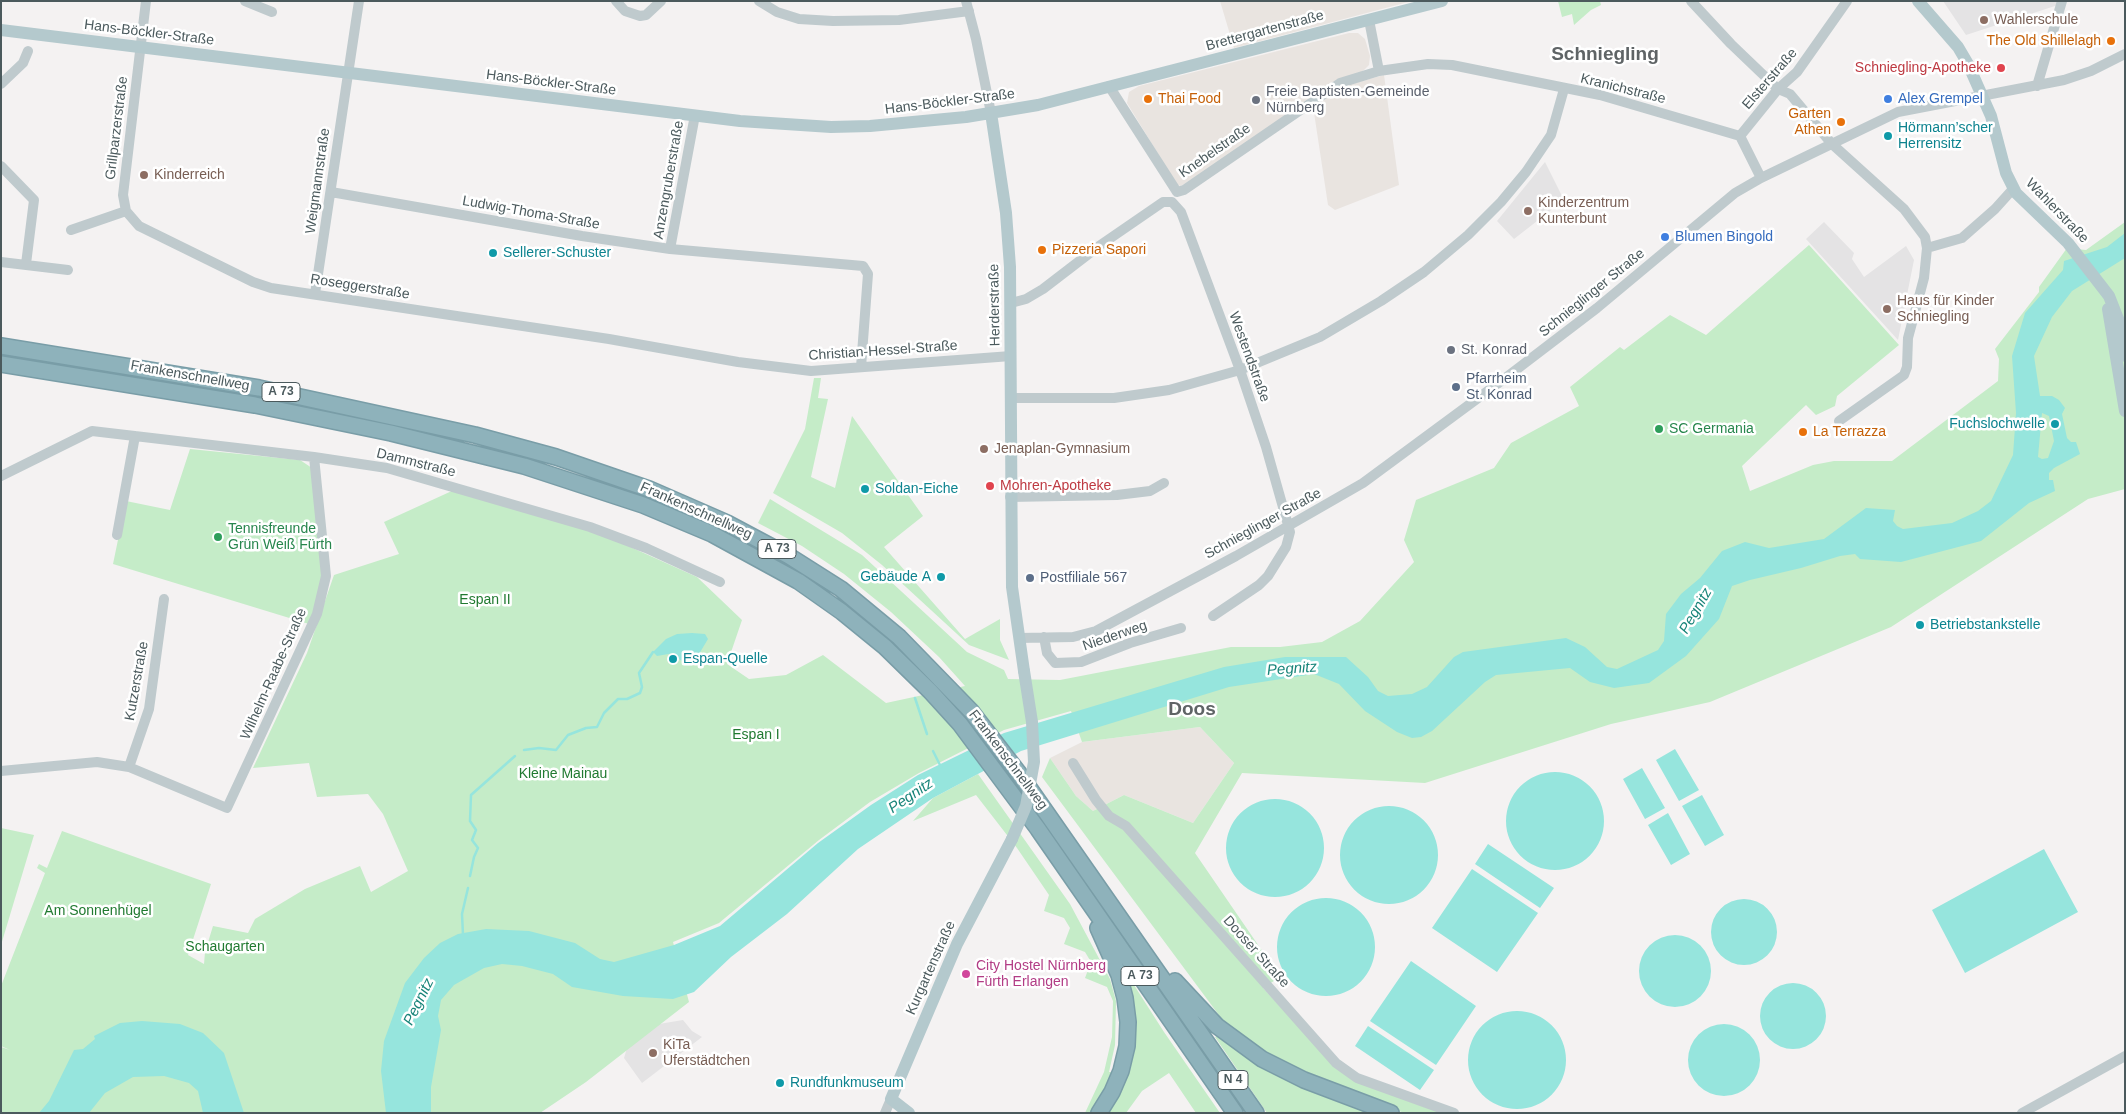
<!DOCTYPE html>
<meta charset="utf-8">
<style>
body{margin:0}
#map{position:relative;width:2126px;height:1114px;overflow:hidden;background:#f4f2f2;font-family:Helvetica,sans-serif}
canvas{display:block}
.frame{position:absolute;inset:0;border:2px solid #4b5a5d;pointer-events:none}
</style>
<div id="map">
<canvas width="2126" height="1114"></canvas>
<div class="frame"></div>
</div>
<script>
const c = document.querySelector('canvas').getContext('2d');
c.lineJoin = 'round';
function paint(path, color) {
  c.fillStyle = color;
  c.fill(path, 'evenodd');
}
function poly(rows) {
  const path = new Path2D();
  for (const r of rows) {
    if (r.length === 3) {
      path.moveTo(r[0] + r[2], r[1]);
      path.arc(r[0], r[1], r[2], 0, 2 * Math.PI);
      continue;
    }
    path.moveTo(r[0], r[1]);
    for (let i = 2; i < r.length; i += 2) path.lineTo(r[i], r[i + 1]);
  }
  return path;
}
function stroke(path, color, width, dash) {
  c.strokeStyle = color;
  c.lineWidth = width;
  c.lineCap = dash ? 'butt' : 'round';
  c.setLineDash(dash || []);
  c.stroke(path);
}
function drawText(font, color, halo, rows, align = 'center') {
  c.font = font + ' Helvetica,sans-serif';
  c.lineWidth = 5;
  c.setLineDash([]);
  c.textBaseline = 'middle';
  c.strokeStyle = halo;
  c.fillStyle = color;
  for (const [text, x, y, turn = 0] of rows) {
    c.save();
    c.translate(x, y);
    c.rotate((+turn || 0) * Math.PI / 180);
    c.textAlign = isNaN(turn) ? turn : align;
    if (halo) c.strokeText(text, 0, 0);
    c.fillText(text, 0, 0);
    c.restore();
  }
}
paint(poly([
 [1220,1,1412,1,1234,48],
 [1349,33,1358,33,1365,39,1370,56,1369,65,1364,70,1181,186,1177,185,1127,103,1129,92,1139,86],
 [1384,75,1399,185,1335,210,1328,205,1313,106,1344,86],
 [1200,727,1234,763,1193,823,1124,795,1093,811,1076,796,1050,758,1082,742]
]), '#e9e4e0');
paint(poly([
 [1943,1,2059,1,2058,5,1966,35],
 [1545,162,1564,200,1514,239,1497,221],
 [1824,222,1854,253,1852,259,1864,277,1906,246,1914,260,1898,340,1806,239],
 [683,1020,692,1031,702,1037,642,1083,624,1058,627,1048,659,1024]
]), '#e4e3e4');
paint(poly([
 [1558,1,1600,1,1601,5,1591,10,1574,25,1572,14,1562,17],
 [2125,222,2125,489,2088,499,1891,627,1710,702,1611,724,1425,783,1242,773,1195,853,1265,955,1277,979,1263,988,1330,1061,1441,1113,1404,1113,1275,1060,1230,1030,1042,777,1050,758,1076,796,1093,811,1124,795,1193,823,1234,763,1200,727,1082,742,1071,711,1004,730,919,773,870,802,819,840,719,923,673,942,689,1002,586,1082,540,1113,1,1113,1,1047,10,1050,1,1046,1,986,45,873,37,868,39,864,47,868,62,831,211,884,188,955,204,964,205,952,213,926,248,933,255,919,305,889,360,866,371,892,408,871,383,814,368,794,317,797,309,763,253,768,307,653,334,575,399,554,384,522,454,490,572,525,626,545,697,577,742,620,727,664,749,679,786,675,823,655,886,703,965,686,939,657,891,612,844,574,802,546,758,523,770,499,862,555,967,652,1004,670,1008,679,1060,680,1231,647,1280,647,1322,642,1360,621,1414,562,1404,540,1416,500,1494,468,1511,443,1579,406,1570,387,1620,347,1624,350,1670,315,1706,335,1809,245,1899,345,1837,396,1835,406,1816,415,1806,405,1742,466,1750,491,1813,465,1834,461,1892,461,1998,381,1999,359,1995,349,2039,292,2039,287,2067,248,2086,250],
 [814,378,821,378,818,398,828,399,811,477,835,488,852,416,923,516,884,547,965,639,1000,619,1000,640,1009,660,969,645,882,565,842,533,773,493,805,429],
 [190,449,300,460,312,468,322,576,315,612,309,624,113,564,126,501,170,510],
 [978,774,1070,904,1110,979,1116,1001,1115,1045,1109,1072,1125,1073,1125,971,1164,1032,1220,1113,1196,1113,1169,1073,1142,1091,1126,1113,1085,1113,1104,1072,1112,1037,1113,1001,1107,987,1085,978,1091,962,1085,952,1064,944,1070,928,1064,918,1044,911,1049,895,1017,848,976,795,913,821,933,798],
 [1,828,34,835,1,945],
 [1217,1036,1271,1073,1376,1113,1267,1113,1215,1037]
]), '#c5ecc8');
paint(poly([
 [2125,233,2125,258,2072,291,2052,317,2034,356,2040,396,2052,396,2059,400,2065,408,2062,414,2067,438,2071,442,2076,442,2080,454,2054,468,2049,473,2049,480,2053,480,2055,491,2029,503,1981,541,1901,562,1860,559,1855,554,1840,556,1801,568,1750,580,1732,586,1719,619,1686,656,1649,683,1614,688,1590,682,1570,668,1496,675,1485,682,1432,731,1421,737,1412,738,1397,732,1365,711,1339,684,1314,674,1229,687,1021,751,933,798,858,849,787,914,731,957,694,992,673,999,623,996,572,987,553,974,522,966,502,964,484,968,454,985,441,1000,438,1016,441,1030,431,1087,431,1113,386,1113,381,1071,384,1041,405,983,424,958,440,943,458,934,486,929,529,931,575,943,600,959,614,962,674,945,720,926,818,843,871,805,918,775,1004,733,1224,667,1285,657,1346,657,1368,677,1378,691,1388,696,1412,694,1427,687,1454,657,1463,652,1566,638,1585,647,1607,667,1617,669,1658,650,1664,641,1666,614,1681,594,1700,578,1722,551,1745,542,1769,548,1824,539,1866,508,1895,510,1893,521,1897,526,1903,529,1952,523,1978,511,1991,501,2013,455,2016,413,2012,356,2025,313,2063,270,2064,261,2107,247],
 [2042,413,2049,416,2054,441,2048,458,2042,459,2038,457],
 [692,633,705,634,708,639,696,659,691,663,680,660,674,653,657,656,653,652,666,639,677,634],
 [1675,749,1699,790,1679,801,1656,760],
 [1642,768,1665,808,1645,819,1623,779],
 [1555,821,49],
 [1702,795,1724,835,1705,846,1682,806],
 [1275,848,49],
 [1389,855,49],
 [1668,813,1690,854,1671,865,1648,825],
 [1488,844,1554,888,1540,908,1475,864],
 [2044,849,2078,912,1965,973,1932,910],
 [1472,869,1538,913,1497,972,1432,928],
 [1326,947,49],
 [1744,932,33],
 [1675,971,36],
 [1411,961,1476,1006,1436,1065,1370,1021],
 [1793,1016,33],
 [1517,1060,49],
 [142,1021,180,1024,203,1033,224,1053,244,1113,203,1113,198,1091,189,1083,164,1076,133,1077,105,1093,89,1113,39,1113,49,1101,74,1050,83,1049,95,1039,94,1036,120,1023],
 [1724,1060,36],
 [1368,1026,1434,1070,1420,1090,1355,1046]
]), '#96e5dd');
stroke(poly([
 [915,698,927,734],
 [524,750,539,748,556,750,568,735,586,728,597,727,604,713,618,699,627,699,640,693,642,687,639,673,653,652],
 [933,751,941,767],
 [470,876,474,857,478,848,472,840,476,830,470,821,471,795,515,756],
 [463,935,462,914,468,888]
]), '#96e5dd', 2.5);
const highway = poly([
 [1,346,259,388,475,435,556,457,649,489,727,523,789,556,841,589,899,637,971,711,1018,772,1256,1113],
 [1,364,255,405,391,433,524,466,643,505,712,534,798,581,842,612,885,647,930,691,960,724,1038,829,1235,1113],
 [1098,928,1119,975,1125,998,1128,1022,1127,1046,1121,1071,1112,1092,1099,1113],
 [1175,981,1217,1026,1262,1059,1304,1080,1391,1113]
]);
stroke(highway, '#799da7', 18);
stroke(poly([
 [245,1,272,12],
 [616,1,625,11,640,16,646,15,661,1],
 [759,1,777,12,799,19,833,21,899,20,969,11],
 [966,1,976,39,991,113],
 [1691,1,1731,44,1778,89,1790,94,1832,144,1904,209,1925,237,1927,248],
 [1369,20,1379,71],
 [1,84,23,63,28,51],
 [1109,86,1177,192,1184,190,1340,83,1379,71,1428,64,1452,65,1600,95,1740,136],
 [2037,86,2062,1],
 [1,166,34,200,26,264],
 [1761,178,1740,136,1778,89,1797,72,1847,1],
 [331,192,582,236,670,249,863,266,868,274,861,367],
 [126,211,139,226,253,282,271,288,609,339,738,362,811,371,1011,356],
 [126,211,123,195,146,1],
 [71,230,126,211],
 [670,249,695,115],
 [1,262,68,270],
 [315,294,359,1],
 [1011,303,1026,299,1043,289,1099,246,1163,202,1172,202,1181,212,1240,370,1266,447,1290,532,1286,547,1268,576,1259,585,1213,616],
 [1010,398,1114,398,1169,390,1240,370,1320,337,1381,301,1424,272,1468,235,1501,202,1526,172,1551,135,1564,89],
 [1839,421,1904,375,1907,367,1908,338,1924,278,1927,248,1962,238,1995,209,2013,189],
 [1,476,92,431,314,457,387,468,590,527,646,548,720,582],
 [1010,497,1117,495,1150,491,1164,483],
 [117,535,135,436],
 [1044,637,1047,653,1055,663,1081,662,1130,643,1181,628],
 [1019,638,1073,637,1096,631,1236,556,1363,483,1508,376,1597,308,1735,193,1761,178,1898,112,2064,80,2091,71,2125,54],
 [1073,763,1096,800,1109,816,1126,826,1336,1063,1357,1078,1454,1113],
 [129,767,149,709,164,599],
 [1,771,97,762,129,767,227,808,317,614,326,576,314,457],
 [885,1113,891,1099],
 [2022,1113,2125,1056]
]), '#bfcacd', 10);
stroke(poly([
 [1918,1,1958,47,1968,64,1991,116,2006,173,2016,193,2068,243,2109,296,2120,324,2125,356],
 [1,30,740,121,831,127,870,126,966,117,1038,105,1442,1],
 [991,113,1006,213,1010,267,1012,587,1024,671],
 [2108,309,2125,411],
 [909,1113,891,1099,957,944,1012,839]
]), '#b4c9cd', 12);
stroke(highway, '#8eb2bb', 15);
stroke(poly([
 [1012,839,1026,806,1034,762,1032,722,1024,671]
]), '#b4c9cd', 12);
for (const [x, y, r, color] of [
 [1984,20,5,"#8d6e63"],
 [2111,41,5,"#e8710a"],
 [2001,68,5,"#e0444e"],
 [1148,99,5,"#e8710a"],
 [1888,99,5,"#3f7fe0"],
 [1256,100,5,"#6b7280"],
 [1841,122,5,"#e8710a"],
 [1888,136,5,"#0f9aa8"],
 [144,175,5,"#8d6e63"],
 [1528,211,5,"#8d6e63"],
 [1665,237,5,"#3f7fe0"],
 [1042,250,5,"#e8710a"],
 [493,253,5,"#0f9aa8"],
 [1887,309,5,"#8d6e63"],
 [1451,350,5,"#6b7280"],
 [1456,387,5,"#5c6f8a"],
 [2055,424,5,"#0f9aa8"],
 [1659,429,5,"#2e9e5b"],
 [1803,432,5,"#e8710a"],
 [984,449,5,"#8d6e63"],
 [990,486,5,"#e0444e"],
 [865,489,5,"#0f9aa8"],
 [218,537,5,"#2e9e5b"],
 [941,577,5,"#0f9aa8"],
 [1030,578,5,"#5c6f8a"],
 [1920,625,5,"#0f9aa8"],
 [673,659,5,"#0f9aa8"],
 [966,974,5,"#d1479c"],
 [653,1053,5,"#8d6e63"],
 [780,1083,5,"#0f9aa8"]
]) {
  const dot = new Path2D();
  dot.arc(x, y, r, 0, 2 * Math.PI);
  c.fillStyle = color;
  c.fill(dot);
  stroke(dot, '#fff', 2);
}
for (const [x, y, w] of [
 [281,392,38],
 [777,549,38],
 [1140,976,38],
 [1233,1080,30]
]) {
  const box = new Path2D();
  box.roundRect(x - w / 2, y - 9.5, w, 19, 4);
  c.fillStyle = '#fff';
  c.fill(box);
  stroke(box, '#4b5a5d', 1);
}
drawText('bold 12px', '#4b5a5d', null, [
 ["A 73",281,392],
 ["A 73",777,549],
 ["A 73",1140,976],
 ["N 4",1233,1080]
]);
drawText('14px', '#785e54', '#fff', [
 ["Wahlerschule",1994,20],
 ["Kinderreich",154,175],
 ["Kinderzentrum",1538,203],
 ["Kunterbunt",1538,219],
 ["Haus für Kinder",1897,301],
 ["Schniegling",1897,317],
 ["Jenaplan-Gymnasium",994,449],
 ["KiTa",663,1045],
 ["Uferstädtchen",663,1061]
], 'left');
drawText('14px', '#4b5a5d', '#fff', [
 ["Brettergartenstraße",1265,31,-15],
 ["Hans-Böckler-Straße",149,33,7],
 ["Elsterstraße",1770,79,-49],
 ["Hans-Böckler-Straße",551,83,7],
 ["Kranichstraße",1623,89,14],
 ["Hans-Böckler-Straße",950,102,-7],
 ["Grillparzerstraße",117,128,-83],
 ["Knebelstraße",1215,151,-35],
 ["Anzengruberstraße",669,180,-80],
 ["Weigmannstraße",318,181,-82],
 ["Wahlerstraße",2057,211,46],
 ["Ludwig-Thoma-Straße",531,213,10],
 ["Roseggerstraße",360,287,9],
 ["Schnieglinger Straße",1592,293,-39],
 ["Herderstraße",995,305,-91],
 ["Christian-Hessel-Straße",883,351,-4],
 ["Westendstraße",1249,357,70],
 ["Frankenschnellweg",190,376,10],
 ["Dammstraße",416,463,14],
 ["Frankenschnellweg",696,511,24],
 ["Schnieglinger Straße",1263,524,-29],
 ["Niederweg",1115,636,-19],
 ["Wilhelm-Raabe-Straße",274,674,-66],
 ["Kutzerstraße",137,681,-80],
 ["Frankenschnellweg",1008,760,53],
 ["Dooser Straße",1256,952,48],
 ["Kurgartenstraße",931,968,-66]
]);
drawText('14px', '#c56008', '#fff', [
 ["The Old Shillelagh",2101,41,"right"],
 ["Thai Food",1158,99],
 ["Garten",1831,114,"right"],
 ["Athen",1831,130,"right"],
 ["Pizzeria Sapori",1052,250],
 ["La Terrazza",1813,432]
], 'left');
drawText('14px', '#be3a42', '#fff', [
 ["Schniegling-Apotheke",1991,68],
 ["Mohren-Apotheke",1000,486,"left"]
], 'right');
drawText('14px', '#5b616d', '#fff', [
 ["Freie Baptisten-Gemeinde",1266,92],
 ["Nürnberg",1266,108],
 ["St. Konrad",1461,350]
], 'left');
drawText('14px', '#366cbe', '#fff', [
 ["Alex Grempel",1898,99],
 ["Blumen Bingold",1675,237]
], 'left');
drawText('14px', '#0d838f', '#fff', [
 ["Hörmann’scher",1898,128],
 ["Herrensitz",1898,144],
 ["Sellerer-Schuster",503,253],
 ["Fuchslochwelle",2045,424,"right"],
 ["Soldan-Eiche",875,489],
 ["Gebäude A",931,577,"right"],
 ["Betriebstankstelle",1930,625],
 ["Espan-Quelle",683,659],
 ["Rundfunkmuseum",790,1083]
], 'left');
drawText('14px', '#4e5e75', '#fff', [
 ["Pfarrheim",1466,379],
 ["St. Konrad",1466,395],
 ["Postfiliale 567",1040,578]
], 'left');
drawText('14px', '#27864d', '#fff', [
 ["SC Germania",1669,429],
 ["Tennisfreunde",228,529],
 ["Grün Weiß Fürth",228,545]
], 'left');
drawText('14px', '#217a31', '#fff', [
 ["Espan II",485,600],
 ["Espan I",756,735],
 ["Kleine Mainau",563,774],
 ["Am Sonnenhügel",98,911],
 ["Schaugarten",225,947]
]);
drawText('14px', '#b23c85', '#fff', [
 ["City Hostel Nürnberg",976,966],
 ["Fürth Erlangen",976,982]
], 'left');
drawText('italic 15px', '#188479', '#fff', [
 ["Pegnitz",1696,611,-60],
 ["Pegnitz",1292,669,-4],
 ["Pegnitz",911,796,-34],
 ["Pegnitz",419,1002,-64]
]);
drawText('bold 19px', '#5f6466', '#fff', [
 ["Schniegling",1605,55],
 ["Doos",1192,710]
]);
</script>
